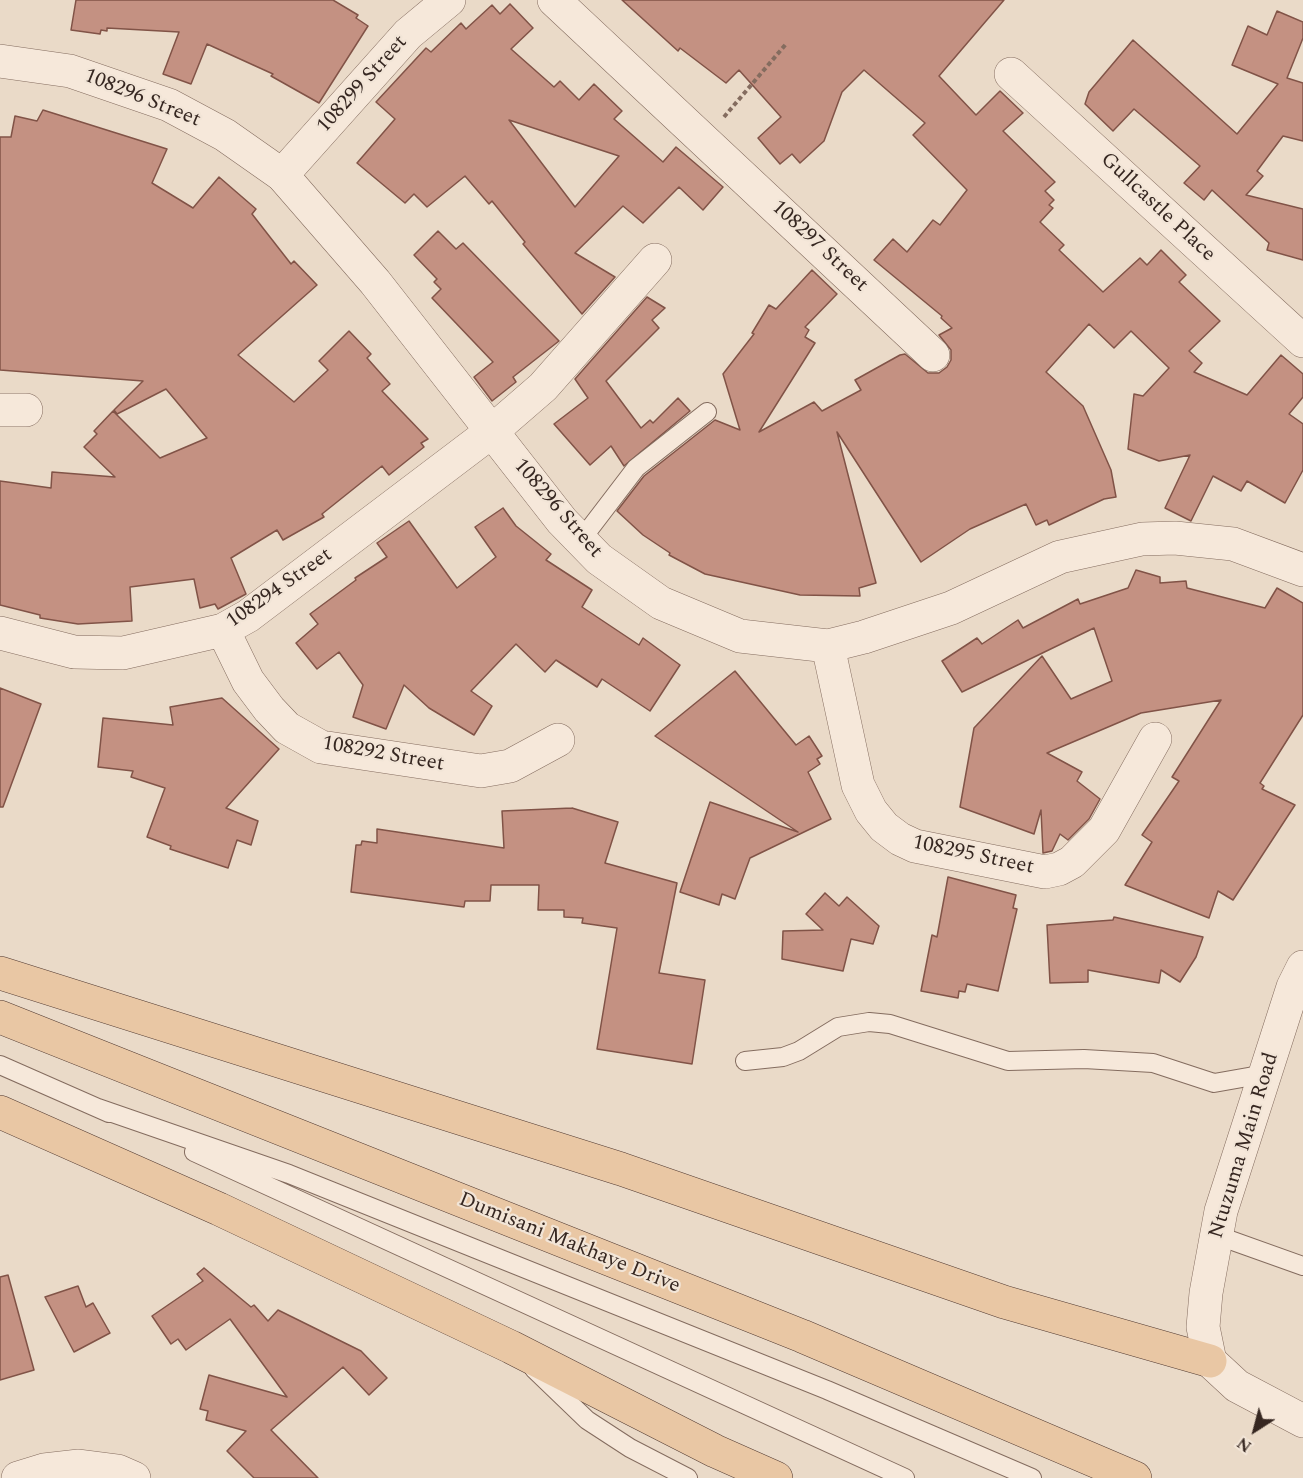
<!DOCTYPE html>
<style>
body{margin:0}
#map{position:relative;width:1303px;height:1478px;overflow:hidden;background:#eadac8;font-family:Spectral,serif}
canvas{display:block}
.north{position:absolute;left:1225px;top:1400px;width:60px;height:60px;-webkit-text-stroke:4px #f2e5d7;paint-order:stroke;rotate:216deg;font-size:16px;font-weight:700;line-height:24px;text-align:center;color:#362721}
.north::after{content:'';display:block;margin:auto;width:21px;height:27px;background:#362721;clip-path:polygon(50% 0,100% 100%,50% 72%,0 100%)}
</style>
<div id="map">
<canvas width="1303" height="1478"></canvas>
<div class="north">N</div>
</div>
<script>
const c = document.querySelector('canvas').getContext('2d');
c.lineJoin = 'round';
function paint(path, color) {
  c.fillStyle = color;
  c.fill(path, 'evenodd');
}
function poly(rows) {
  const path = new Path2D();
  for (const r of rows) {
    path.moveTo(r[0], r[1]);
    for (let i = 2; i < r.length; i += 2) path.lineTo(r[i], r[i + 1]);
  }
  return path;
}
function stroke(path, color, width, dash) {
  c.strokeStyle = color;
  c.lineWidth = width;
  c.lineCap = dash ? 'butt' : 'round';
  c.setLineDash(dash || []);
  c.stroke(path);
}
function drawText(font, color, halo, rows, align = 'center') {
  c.font = font + ' Spectral,serif';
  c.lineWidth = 4.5;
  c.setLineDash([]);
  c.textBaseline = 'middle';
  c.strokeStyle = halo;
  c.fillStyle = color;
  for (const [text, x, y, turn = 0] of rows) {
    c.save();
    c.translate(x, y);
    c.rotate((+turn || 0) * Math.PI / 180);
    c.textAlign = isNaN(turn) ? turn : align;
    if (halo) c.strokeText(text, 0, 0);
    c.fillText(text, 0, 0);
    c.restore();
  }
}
const building = poly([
 [76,0,333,0,358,15,356,18,368,26,319,103,271,76,273,74,207,44,191,84,163,74,179,32,107,28,107,31,101,30,100,34,71,30,76,0],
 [622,0,1004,0,939,76,976,115,1000,91,1023,113,1003,131,1055,182,1045,191,1054,200,1049,205,1053,208,1040,222,1064,245,1059,250,1103,292,1140,258,1147,265,1161,250,1186,275,1179,282,1220,321,1189,351,1202,363,1194,372,1247,395,1281,355,1303,374,1303,397,1289,414,1303,424,1303,470,1285,503,1247,481,1241,491,1213,476,1191,521,1165,508,1190,455,1159,461,1128,449,1134,394,1143,396,1169,368,1131,331,1114,348,1089,324,1046,372,1083,406,1111,470,1116,497,1104,499,1049,525,1047,520,1036,525,1026,504,970,529,921,562,837,432,876,583,859,588,860,596,800,595,705,574,669,555,670,553,643,535,617,511,644,476,715,420,740,430,723,374,754,334,752,333,769,305,776,309,812,270,837,294,805,327,809,330,805,337,815,343,759,432,814,402,822,411,861,390,855,380,900,355,905,354,928,373,939,373,947,367,951,360,951,350,939,335,952,328,941,318,942,316,874,260,893,239,907,252,933,220,940,225,967,190,913,135,925,123,864,70,842,92,824,141,800,163,792,154,780,164,758,138,781,117,739,70,726,83,680,48,678,51,622,0],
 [510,4,533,28,511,49,554,87,560,81,579,100,594,84,622,111,614,119,663,162,676,147,723,187,703,210,679,187,643,223,623,206,575,253,615,277,582,314,523,244,525,242,492,201,489,204,465,176,427,207,414,194,405,203,357,163,395,119,376,102,426,48,431,52,461,23,466,29,492,5,500,14,510,4],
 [509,120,619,156,575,207,509,120],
 [1277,11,1303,22,1303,38,1287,78,1303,83,1303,141,1283,136,1257,171,1263,176,1246,195,1303,209,1303,260,1267,250,1269,243,1212,190,1204,200,1184,183,1200,166,1134,109,1113,131,1085,104,1089,92,1133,40,1237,134,1278,84,1232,65,1248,26,1267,35,1277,11],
 [43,110,167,149,152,183,193,208,219,177,256,209,252,214,291,264,294,261,317,285,238,355,294,402,328,370,319,361,349,331,371,354,367,358,390,384,382,391,428,439,421,443,424,447,389,475,382,466,322,514,324,517,283,540,277,530,231,558,246,594,218,609,215,604,200,608,194,579,130,587,132,621,78,624,40,618,40,615,0,605,0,481,51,488,52,472,115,477,84,447,97,434,94,431,113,411,160,458,207,438,166,389,117,414,114,410,143,381,0,370,0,137,11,137,15,116,37,121,43,110],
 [438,231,456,249,463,243,559,341,513,377,516,382,492,401,474,377,493,362,432,298,441,289,434,282,437,279,414,255,438,231],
 [647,297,665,308,652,320,659,328,606,381,641,428,650,420,653,423,678,398,690,411,624,466,611,446,590,465,554,424,588,398,575,379,647,297],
 [503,508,516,526,551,554,546,560,592,590,582,607,639,645,643,638,680,665,650,711,602,679,597,687,556,660,545,672,516,644,471,691,492,706,474,735,429,708,404,685,386,729,353,717,363,685,339,652,317,669,296,643,318,624,310,614,356,580,355,578,387,557,377,543,409,521,457,588,496,557,475,527,503,508],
 [1136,570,1160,577,1160,583,1186,581,1187,588,1265,608,1277,588,1303,603,1303,715,1260,783,1264,786,1262,789,1295,805,1233,900,1218,891,1209,918,1125,885,1152,842,1142,835,1179,781,1172,777,1221,700,1141,713,1047,753,1082,772,1077,781,1100,799,1089,819,1068,840,1060,834,1052,851,1043,853,1041,810,1034,834,960,807,974,728,1042,656,1071,699,1112,681,1094,628,962,692,942,661,977,638,982,644,1018,620,1023,628,1078,599,1080,604,1128,588,1136,570],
 [735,671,796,745,809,736,822,756,817,759,820,764,808,772,831,819,750,858,735,899,722,894,719,905,680,892,710,802,798,832,655,736,735,671],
 [0,688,41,704,3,807,0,807,0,688],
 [222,698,279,749,226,808,258,821,251,845,237,840,228,868,170,849,171,846,147,837,165,788,131,777,133,771,98,767,103,718,173,725,170,707,222,698],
 [572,808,618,822,605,863,677,883,659,973,705,980,692,1064,597,1049,617,928,582,923,583,918,564,917,564,910,538,910,539,885,491,885,490,901,465,901,464,907,351,892,356,845,361,845,362,841,377,843,377,829,504,848,502,811,572,808],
 [948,877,1016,895,1013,908,1017,909,998,991,967,984,965,992,959,991,958,998,921,991,932,935,937,937,948,877],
 [825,893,839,906,847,897,879,926,873,944,851,939,843,971,782,959,783,931,823,930,806,914,825,893],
 [1114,917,1203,937,1196,957,1180,982,1161,970,1159,983,1088,970,1088,982,1050,983,1047,925,1113,920,1114,917],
 [204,1268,251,1307,254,1305,268,1321,278,1310,361,1351,387,1378,369,1395,343,1367,271,1430,318,1478,254,1478,227,1451,246,1431,206,1420,208,1411,200,1409,209,1375,287,1397,230,1319,186,1350,178,1339,171,1344,152,1316,203,1281,197,1274,204,1268],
 [8,1275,34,1370,0,1380,0,1277,8,1275],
 [78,1286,86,1307,93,1303,110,1333,74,1352,45,1297,78,1286]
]);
paint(building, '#c49182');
stroke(building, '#815347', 1.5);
const service = poly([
 [581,540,636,468,707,412],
 [745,1061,783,1057,799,1051,838,1027,869,1022,890,1024,1008,1061,1084,1059,1153,1063,1214,1083,1265,1074],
 [0,1065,109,1113],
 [98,1108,289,1174,827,1390,1032,1478],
 [194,1152,905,1478],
 [1216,1235,1303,1266],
 [534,1369,587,1420,630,1448,688,1478]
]);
const minor = poly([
 [554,0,933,355],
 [1011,74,1303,341],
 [282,175,408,34,449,0],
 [0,410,26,410],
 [223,630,248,681,269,709,287,728,321,747,481,771,510,766,558,740],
 [0,633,74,652,123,653,223,630,248,616,491,432,543,387,655,260],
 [828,646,858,785,871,811,884,827,900,839,915,846,1045,872,1059,869,1072,862,1104,830,1155,739],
 [18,1478,44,1470,79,1466,118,1471,134,1478]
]);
const tertiary = poly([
 [0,61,70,71,169,105,225,135,282,175,375,282,562,521,599,559,661,603,740,636,828,646,864,637,951,608,1060,557,1142,539,1175,538,1233,544,1303,570],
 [1303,967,1293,987,1221,1211,1206,1293,1203,1327,1210,1361,1237,1386,1303,1421]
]);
const primary = poly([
 [0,973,621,1169,1004,1302,1210,1361],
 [0,1017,802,1336,1135,1478],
 [0,1112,219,1209,511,1347,715,1451,776,1478]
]);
stroke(service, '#846c5f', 20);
stroke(minor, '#846c5f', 34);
stroke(tertiary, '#846c5f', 34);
stroke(primary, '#533b32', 34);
stroke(poly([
 [724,117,786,44]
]), '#846c5f', 4, [4.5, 3]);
stroke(service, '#f6e8da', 18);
stroke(minor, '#f6e8da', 33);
stroke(tertiary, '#f6e8da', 33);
stroke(primary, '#e9c7a4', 33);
drawText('21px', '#362721', '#f2e5d7', [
 ["108299 Street",363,85,-48],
 ["108296 Street",142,99,22],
 ["Gullcastle Place",1157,208,43],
 ["108297 Street",819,247,43],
 ["108296 Street",557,509,49],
 ["108294 Street",280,589,-35],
 ["108292 Street",383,755,10],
 ["108295 Street",973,856,12],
 ["Ntuzuma Main Road",1245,1146,-73],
 ["Dumisani Makhaye Drive",569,1244,22]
]);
</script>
